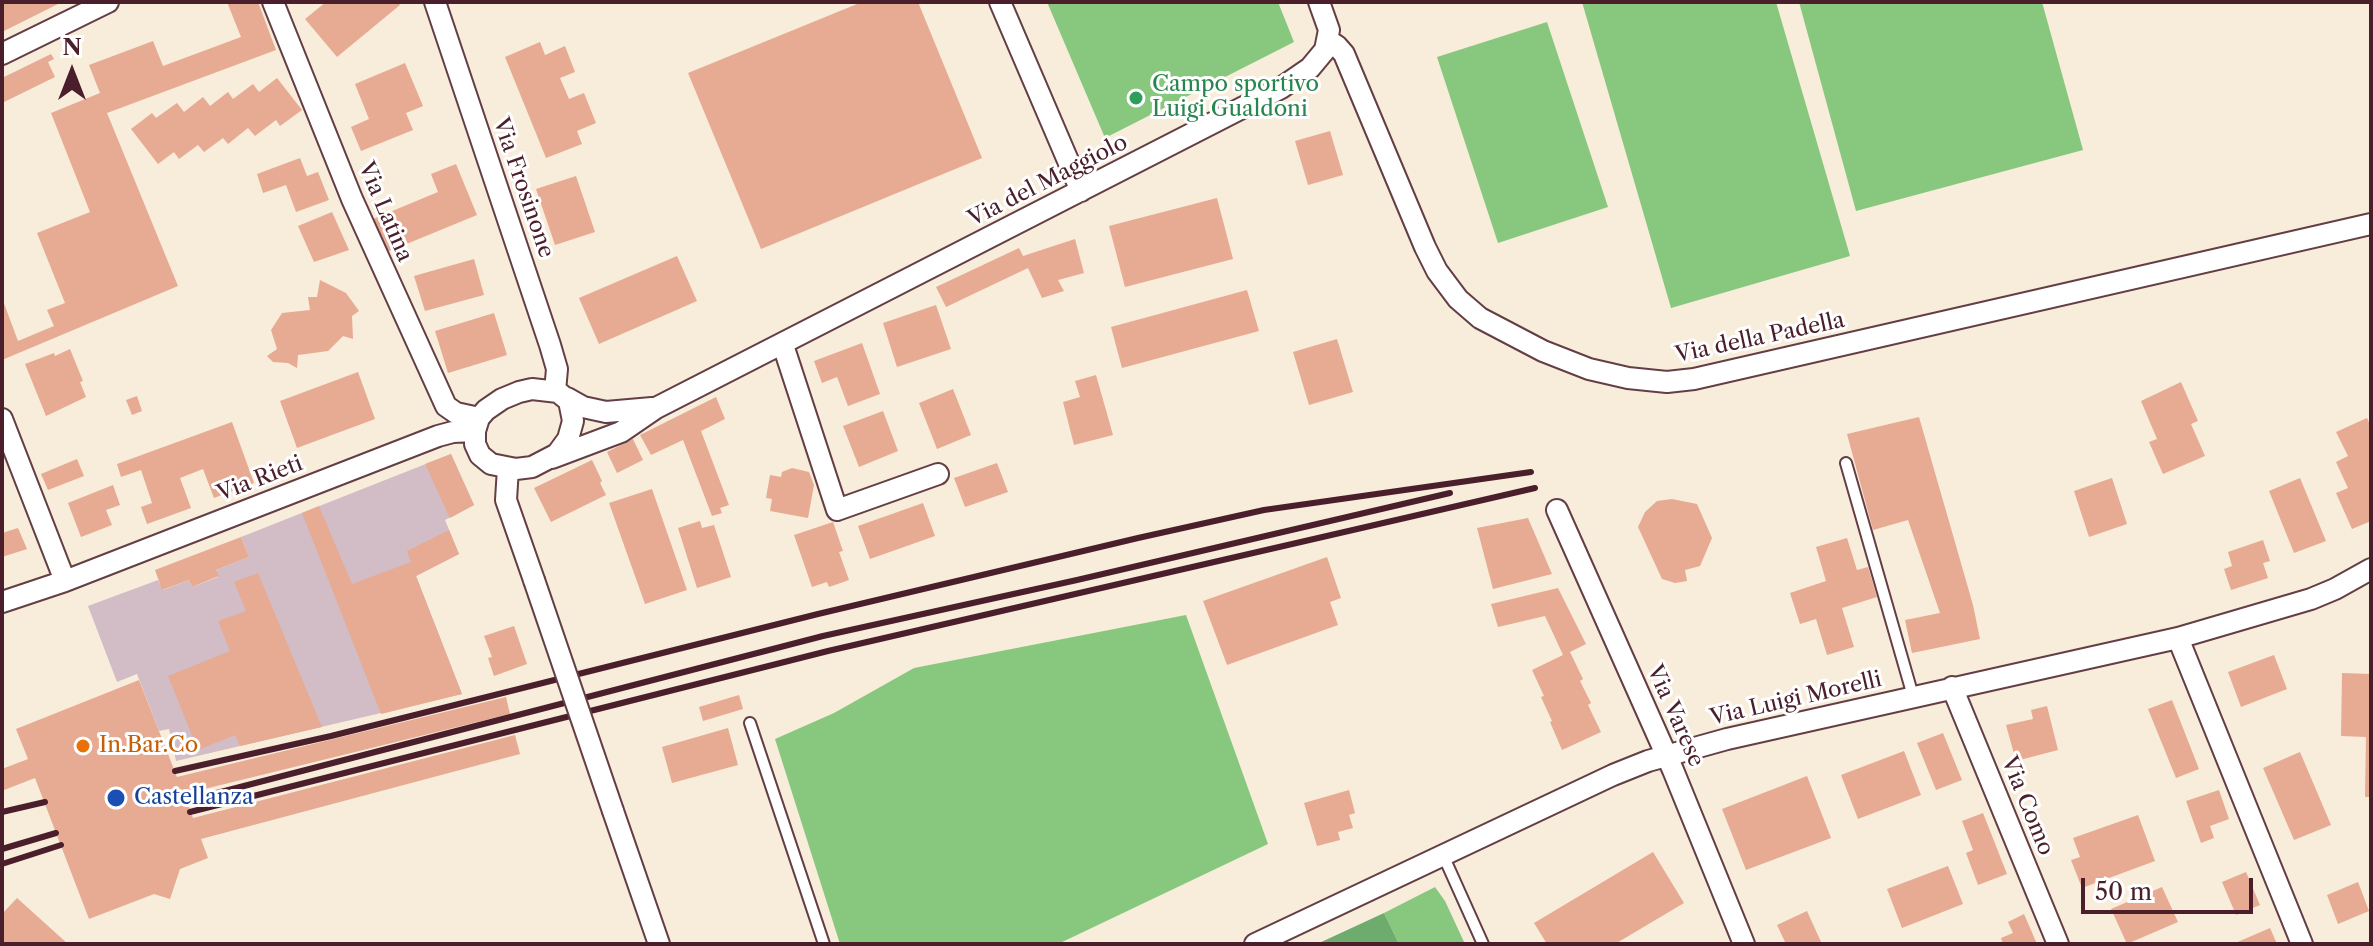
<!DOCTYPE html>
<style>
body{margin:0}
#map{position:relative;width:2373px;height:946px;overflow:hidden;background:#f8ecdb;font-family:"Libre Caslon Text",serif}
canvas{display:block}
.frame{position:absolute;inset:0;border:4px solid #4a1f2b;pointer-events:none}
.north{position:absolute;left:32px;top:32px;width:80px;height:80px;-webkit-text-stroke:6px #fff;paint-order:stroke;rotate:0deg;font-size:22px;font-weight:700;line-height:32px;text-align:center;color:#4a1f2b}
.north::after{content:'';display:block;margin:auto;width:28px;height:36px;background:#4a1f2b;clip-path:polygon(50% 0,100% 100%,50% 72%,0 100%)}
.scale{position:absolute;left:2081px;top:878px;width:172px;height:36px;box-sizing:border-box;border:4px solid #4a1f2b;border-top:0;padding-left:10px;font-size:24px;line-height:28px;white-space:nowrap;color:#4a1f2b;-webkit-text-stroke:6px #fff;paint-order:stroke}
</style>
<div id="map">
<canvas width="2373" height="946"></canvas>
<div class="frame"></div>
<div class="north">N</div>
<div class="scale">50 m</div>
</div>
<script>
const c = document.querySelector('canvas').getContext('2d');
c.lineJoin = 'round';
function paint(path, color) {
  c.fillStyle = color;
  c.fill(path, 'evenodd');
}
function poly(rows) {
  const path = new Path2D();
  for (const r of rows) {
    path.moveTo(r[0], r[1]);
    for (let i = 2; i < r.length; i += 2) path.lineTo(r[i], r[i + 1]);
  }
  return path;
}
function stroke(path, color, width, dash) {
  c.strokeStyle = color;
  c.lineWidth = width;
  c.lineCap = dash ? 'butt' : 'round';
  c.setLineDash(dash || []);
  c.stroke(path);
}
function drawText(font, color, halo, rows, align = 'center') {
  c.font = font + ' "Libre Caslon Text",serif';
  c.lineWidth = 6;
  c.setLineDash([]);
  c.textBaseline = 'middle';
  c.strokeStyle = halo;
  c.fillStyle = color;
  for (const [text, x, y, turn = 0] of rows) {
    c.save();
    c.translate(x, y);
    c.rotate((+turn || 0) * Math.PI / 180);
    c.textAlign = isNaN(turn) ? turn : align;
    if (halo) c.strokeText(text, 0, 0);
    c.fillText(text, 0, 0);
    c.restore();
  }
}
paint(poly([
 [451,454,474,505,445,520,459,554,416,576,462,694,176,761,169,729,159,731,137,674,117,682,88,606,158,580,163,590,189,580,192,587,218,577,216,570,249,557,241,537]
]), '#d2bdc7');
paint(poly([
 [1047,2,1278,2,1294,42,1105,138],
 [1582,2,1776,2,1850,256,1671,308],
 [1799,2,2042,2,2083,150,1856,211],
 [1547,22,1608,207,1498,243,1437,57],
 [1186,615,1268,844,1058,944,840,944,775,739,834,713,914,668],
 [1435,887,1445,901,1465,944,1399,944,1384,913]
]), '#88c77e');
paint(poly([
 [1384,913,1399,944,1317,944]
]), '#6eac6d');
paint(poly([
 [2,2,62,2,2,32],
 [227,2,258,2,276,50,107,113,178,286,2,360,2,298,18,341,54,326,47,310,65,303,37,233,90,212,51,113,100,93,89,65,153,41,163,66,241,37],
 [326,2,398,2,400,5,337,57,305,19],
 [862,2,918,2,982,158,761,249,688,73],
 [540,42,545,55,565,46,575,72,560,78,569,99,584,93,596,123,577,131,582,144,546,158,505,57],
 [51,54,54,59,48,62,55,77,2,103,2,78],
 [405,63,423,106,406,113,413,130,361,151,351,127,369,119,355,84],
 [277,78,302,110,280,126,276,120,255,136,248,128,228,144,223,138,204,152,198,145,179,159,174,152,158,164,131,129,152,113,156,118,177,103,184,112,203,97,210,106,228,92,233,99,253,84,259,92],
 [1330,131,1343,175,1308,185,1295,141],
 [300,158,307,176,318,172,329,200,296,212,286,185,263,193,257,174],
 [456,164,477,215,387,252,373,219,438,192,431,174],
 [576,176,595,232,555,245,536,189],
 [1217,198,1233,259,1125,287,1109,226],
 [332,212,349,250,314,262,298,226],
 [1075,239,1084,273,1058,280,1064,291,1042,298,1028,268,946,307,936,287,1019,248,1023,256],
 [677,256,697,301,599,344,579,298],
 [474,259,484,295,425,311,414,276],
 [320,280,346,293,359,311,352,316,353,339,343,336,328,351,298,355,297,368,288,363,273,362,267,356,277,349,271,330,282,313,310,310,308,297,317,297],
 [1247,290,1259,331,1122,368,1111,327],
 [936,305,951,349,897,367,883,323],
 [494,313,507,355,448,373,435,331],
 [1337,339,1353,392,1309,405,1293,352],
 [862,343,880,394,848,406,837,377,822,383,814,361],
 [70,349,83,381,80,382,86,397,46,416,25,364,54,353,55,356],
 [358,372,375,419,297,448,280,401],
 [1096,375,1113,435,1074,445,1063,402,1080,397,1075,381],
 [2181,382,2198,421,2191,424,2205,456,2163,474,2149,442,2157,439,2141,401],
 [953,389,971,435,937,449,919,403],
 [137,396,142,411,132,415,126,400],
 [716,397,725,419,701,431,729,505,720,508,722,513,712,516,683,440,651,455,640,435],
 [883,411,898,451,859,467,843,426],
 [1919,417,1973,605,1980,639,1912,653,1905,620,1940,613,1908,520,1873,530,1847,434],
 [2367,418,2371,426,2371,521,2352,529,2336,493,2348,488,2336,462,2348,456,2336,432],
 [232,422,254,483,214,498,203,469,180,478,191,508,147,524,141,507,152,503,141,470,121,477,117,464],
 [633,439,643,460,617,473,607,452],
 [451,454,474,505,450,518,425,464],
 [77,459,84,476,48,490,41,474],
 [592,460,602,481,600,483,606,495,551,522,534,488],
 [997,463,1008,492,965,507,954,478],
 [792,468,809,472,814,485,808,518,770,511,772,499,766,498,770,475,781,477,782,472],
 [2112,478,2127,524,2089,537,2074,491],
 [2300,478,2326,541,2294,553,2269,491],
 [113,485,120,505,106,510,112,525,81,537,68,503],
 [652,489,687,590,645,604,609,503],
 [1672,499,1697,504,1712,538,1700,566,1685,570,1687,581,1675,583,1662,579,1638,527,1645,512,1657,501],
 [923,503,935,536,870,559,858,526],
 [319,506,352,584,411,562,407,551,449,530,459,554,416,576,462,694,381,714,302,513],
 [1528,518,1552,574,1493,589,1477,528],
 [700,521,702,528,714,525,731,577,697,588,678,528],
 [833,522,843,551,839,552,849,580,829,587,827,582,812,587,794,535],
 [18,528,27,549,2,557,2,533],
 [241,537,249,557,216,570,219,576,192,587,189,580,162,590,155,570],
 [1847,538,1857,570,1868,567,1877,597,1842,608,1854,647,1827,655,1816,619,1800,624,1790,593,1826,581,1816,547],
 [2263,540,2270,561,2263,563,2268,578,2231,590,2224,569,2232,566,2228,552],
 [1327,557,1341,598,1330,602,1338,625,1227,665,1203,601],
 [258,573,322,727,240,746,235,735,198,750,168,676,230,651,218,621,246,611,234,582],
 [1558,588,1586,644,1570,652,1583,679,1580,681,1591,703,1588,705,1601,732,1562,750,1550,722,1552,721,1541,697,1544,696,1532,670,1563,655,1545,616,1498,627,1491,604],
 [514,626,527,664,494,676,488,658,492,657,484,636],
 [2274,655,2287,689,2241,707,2228,672],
 [2342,673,2371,674,2371,797,2365,797,2366,737,2341,736],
 [139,680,177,777,506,697,510,714,184,794,193,818,515,735,520,754,201,839,208,858,180,869,170,899,154,894,89,919,35,778,4,790,2,769,28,759,16,729],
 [739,695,743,709,703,721,699,707],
 [2172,700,2199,769,2176,778,2148,709],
 [2047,706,2058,750,2016,761,2006,725,2033,719,2031,710],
 [728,728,738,765,672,783,662,747],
 [1943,733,1962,780,1936,790,1917,743],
 [1904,751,1921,795,1858,819,1841,775],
 [2300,752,2331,825,2294,840,2263,768],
 [1807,776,1831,838,1746,870,1722,809],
 [1349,790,1355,813,1349,815,1353,828,1338,832,1340,840,1317,846,1304,803],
 [2219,790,2229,819,2210,826,2214,838,2201,843,2186,801],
 [1983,813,2007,874,1978,885,1966,853,1973,850,1962,821],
 [2138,815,2155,861,2082,888,2071,860,2080,857,2073,838],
 [1653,852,1684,903,1615,944,1547,944,1534,923],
 [1948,866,1963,904,1902,928,1887,889],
 [2246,872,2260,905,2236,915,2222,882],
 [2358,882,2369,911,2338,924,2327,895],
 [2162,887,2178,922,2127,944,2111,909],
 [17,898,68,944,2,944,2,914],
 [1807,911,1822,944,1786,944,1777,925],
 [2024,914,2037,944,2003,944,2001,938,2013,933,2008,922],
 [2270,928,2277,944,2233,944]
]), '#e6ab92');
const service = poly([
 [1846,463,1913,696],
 [750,723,824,944],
 [1443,855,1483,944]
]);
const minor = poly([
 [273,2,352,199,446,406,456,413,479,418],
 [435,2,550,345,557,369,555,391],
 [1000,2,1081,191],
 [1328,40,1337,46,1344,54,1425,247,1437,271,1458,299,1480,318,1543,351,1589,369,1628,378,1667,382,1694,379,2371,224],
 [2,54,108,2],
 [783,345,837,510,938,474],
 [532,389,558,392,569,401,573,421,568,439,557,454,532,467,516,469,491,464,480,455,475,444,475,431,479,418,486,410,502,399,519,392,532,389],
 [567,398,583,407,606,412,652,408],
 [2,419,65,581],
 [552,458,621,432,656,408,1281,88,1310,68,1325,50,1329,30,1319,2],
 [508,468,506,500,534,580],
 [1557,510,1673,770,1744,944],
 [2,602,65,581,438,436,453,432,475,431],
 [2178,638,2302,944],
 [1952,687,2058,944],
 [613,811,659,944],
 [1255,944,1613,775,1648,761,1727,739,2178,638,2311,599,2335,589,2371,569]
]);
stroke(service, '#643e45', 14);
stroke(minor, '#643e45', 24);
stroke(service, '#fff', 10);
stroke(minor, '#fff', 20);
stroke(poly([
 [175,771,331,736,818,614,1138,538,1264,510,1531,472],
 [186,801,823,636,1077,580,1450,493],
 [2,812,45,802],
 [190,812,828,651,1535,488],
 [2,849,56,833],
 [2,864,61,845]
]), '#4a1f2b', 6);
const minorBridge = poly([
 [534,580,613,811]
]);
stroke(minorBridge, '#643e45', 24, []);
stroke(minorBridge, '#fff', 20);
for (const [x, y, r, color] of [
 [1136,98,8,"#2e9e5b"],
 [83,746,8,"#e8710a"],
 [116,798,10,"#1a4fb4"]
]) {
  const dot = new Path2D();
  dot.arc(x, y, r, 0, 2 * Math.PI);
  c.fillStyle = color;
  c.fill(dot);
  stroke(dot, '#fff', 3);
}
drawText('22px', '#27864d', '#fff', [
 ["Campo sportivo",1152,85],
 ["Luigi Gualdoni",1152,110]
], 'left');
drawText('22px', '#4a1f2b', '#fff', [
 ["Via del Maggiolo",1048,181,-27],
 ["Via Frosinone",523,188,71],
 ["Via Latina",385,212,67],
 ["Via della Padella",1760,338,-12],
 ["Via Rieti",260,479,-21],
 ["Via Luigi Morelli",1796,699,-13],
 ["Via Varese",1675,716,66],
 ["Via Como",2027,806,68]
]);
drawText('22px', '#c56008', '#fff', [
 ["In.Bar.Co",99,746]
], 'left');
drawText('22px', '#164399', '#fff', [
 ["Castellanza",134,798]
], 'left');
</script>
